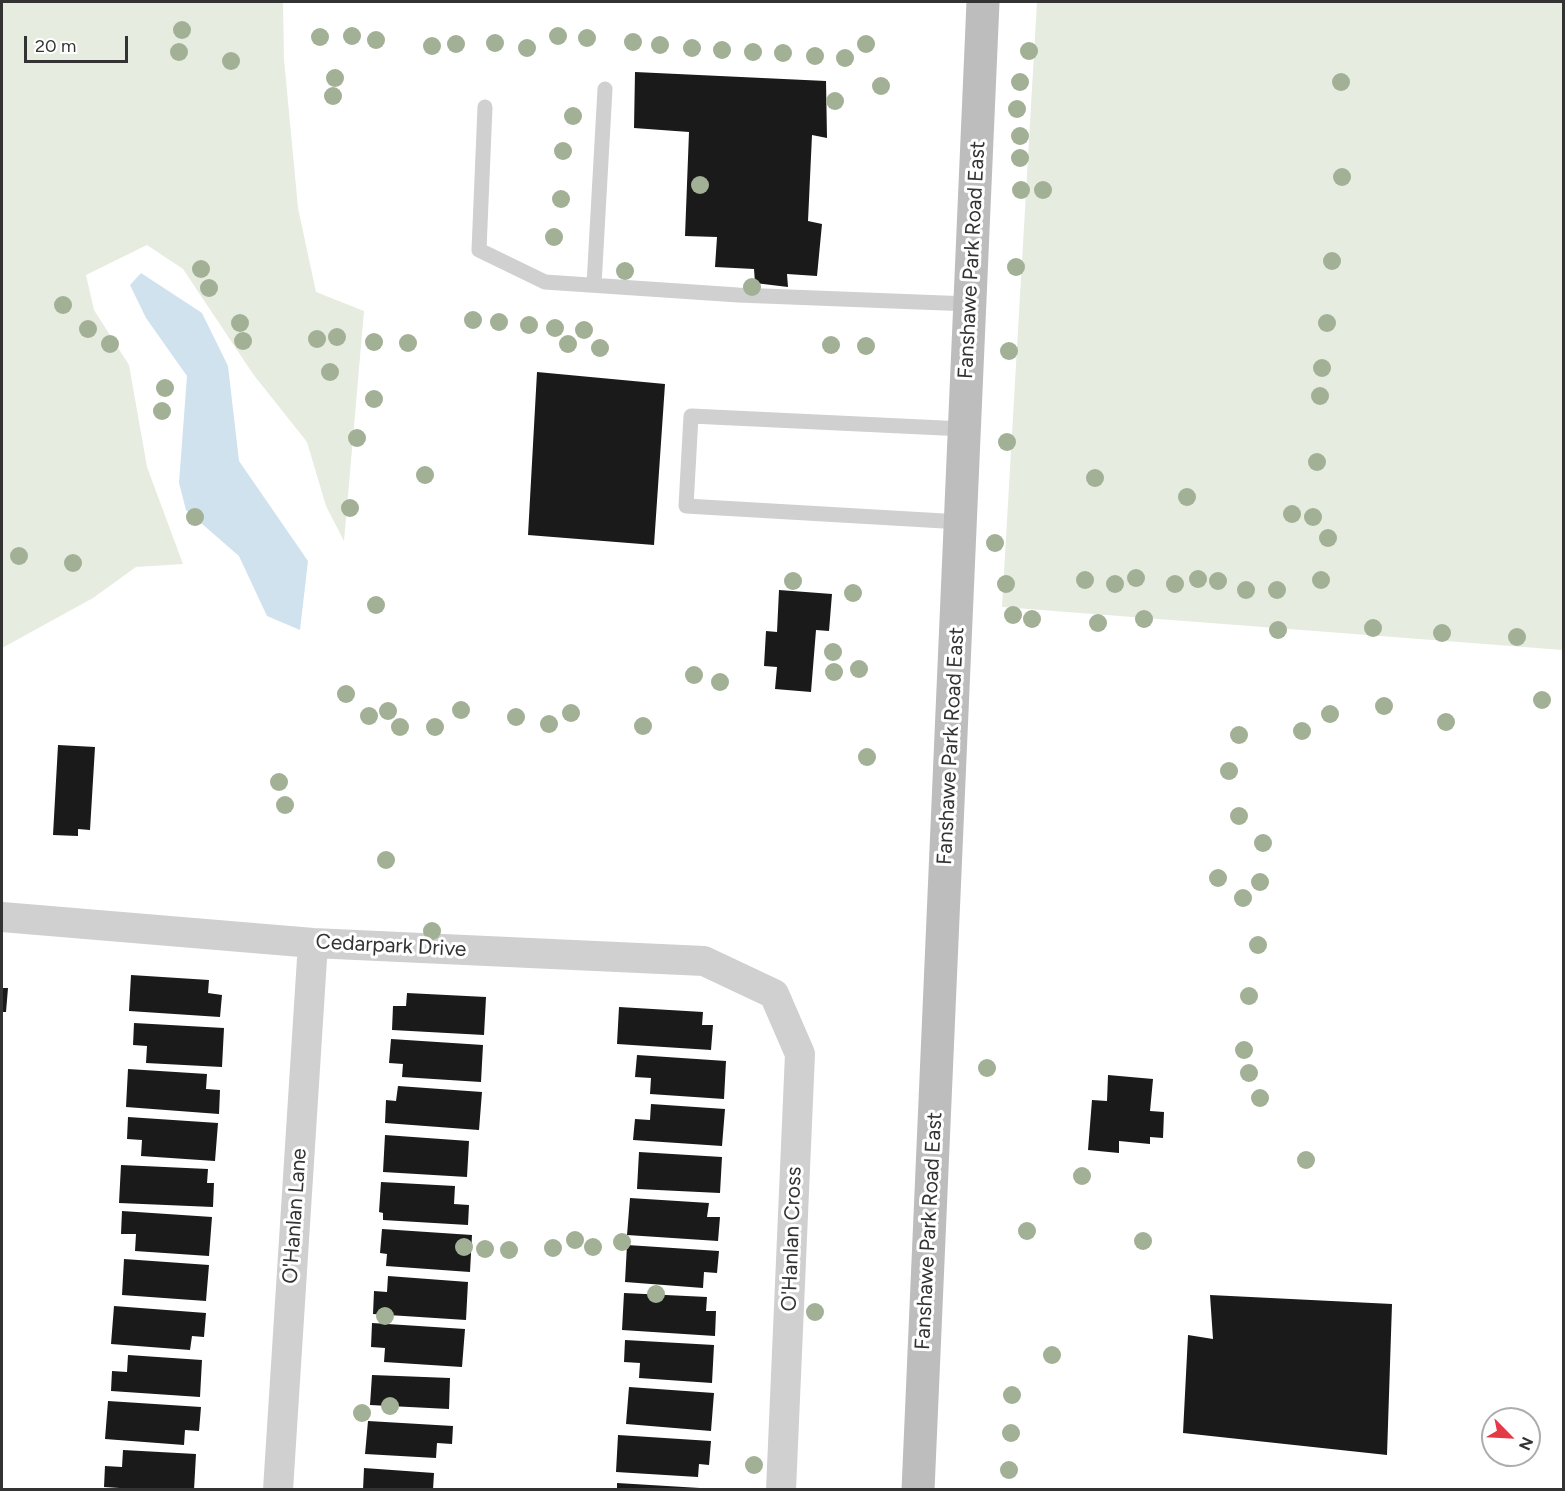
<!DOCTYPE html>
<style>
body{margin:0}
#map{position:relative;width:1565px;height:1491px;overflow:hidden;background:#fff;font-family:Figtree,sans-serif}
canvas{display:block}
.frame{position:absolute;inset:0;border:3px solid #333;pointer-events:none}
.north{position:absolute;left:1481px;top:1407px;width:60px;height:60px;box-sizing:border-box;background:#fff;border:2px solid #adadad;border-radius:50%;rotate:114deg;font-size:16px;font-weight:700;line-height:24px;text-align:center;color:#333}
.north::after{content:'';display:block;margin:auto;width:21px;height:27px;background:#e63946;clip-path:polygon(50% 0,100% 100%,50% 72%,0 100%)}
.scale{position:absolute;left:24px;top:36px;width:104px;height:27px;box-sizing:border-box;border:3px solid #333;border-top:0;padding-left:8px;font-size:18px;line-height:21px;white-space:nowrap;color:#333;-webkit-text-stroke:4px #fff;paint-order:stroke}
</style>
<div id="map">
<canvas width="1565" height="1491"></canvas>
<div class="frame"></div>
<div class="north">N</div>
<div class="scale">20 m</div>
</div>
<script>
const c = document.querySelector('canvas').getContext('2d');
c.lineJoin = 'round';
function paint(path, color) {
  c.fillStyle = color;
  c.fill(path, 'evenodd');
}
function poly(rows) {
  const path = new Path2D();
  for (const r of rows) {
    path.moveTo(r[0], r[1]);
    for (let i = 2; i < r.length; i += 2) path.lineTo(r[i], r[i + 1]);
  }
  return path;
}
function stroke(path, color, width, dash) {
  c.strokeStyle = color;
  c.lineWidth = width;
  c.lineCap = dash ? 'butt' : 'round';
  c.setLineDash(dash || []);
  c.stroke(path);
}
function drawText(font, color, halo, rows, align = 'center') {
  c.font = font + ' Figtree,sans-serif';
  c.lineWidth = 6;
  c.setLineDash([]);
  c.textBaseline = 'middle';
  c.strokeStyle = halo;
  c.fillStyle = color;
  for (const [text, x, y, turn = 0] of rows) {
    c.save();
    c.translate(x, y);
    c.rotate((+turn || 0) * Math.PI / 180);
    c.textAlign = isNaN(turn) ? turn : align;
    if (halo) c.strokeText(text, 0, 0);
    c.fillText(text, 0, 0);
    c.restore();
  }
}
paint(poly([
 [2,2,283,2,284,59,298,208,316,292,364,311,344,541,326,506,307,442,253,374,183,269,147,245,86,275,94,310,129,365,147,467,183,564,136,567,93,598,2,648],
 [1037,2,1563,2,1563,650,1002,607]
]), '#e6ecdf');
paint(poly([
 [141,273,202,313,228,366,239,461,308,561,300,630,267,616,239,556,186,510,179,483,187,376,146,318,130,285]
]), '#cfe2ee');
paint(poly([
 [635,72,826,81,827,138,812,135,808,221,822,224,817,276,787,274,788,287,755,283,754,269,715,267,717,237,685,236,689,132,634,128],
 [537,372,665,384,654,545,528,535],
 [779,590,832,594,829,631,816,630,811,692,775,689,777,667,764,666,766,631,777,632],
 [58,745,95,747,90,830,78,829,78,836,53,835],
 [131,975,209,980,208,993,222,995,220,1017,129,1011],
 [2,988,8,988,6,1012,2,1012],
 [407,993,486,997,484,1035,392,1030,393,1006,406,1006],
 [619,1007,703,1012,702,1025,713,1025,711,1050,617,1044],
 [134,1023,224,1028,222,1067,146,1063,147,1046,133,1045],
 [391,1039,483,1045,481,1082,402,1077,403,1064,389,1063],
 [637,1055,726,1061,724,1099,650,1094,651,1078,635,1077],
 [128,1069,207,1074,206,1089,220,1090,219,1114,126,1107],
 [1108,1075,1153,1079,1150,1111,1164,1112,1163,1138,1150,1137,1150,1144,1119,1141,1119,1153,1088,1150,1092,1100,1107,1101],
 [398,1086,482,1092,479,1130,385,1123,386,1100,396,1101],
 [651,1104,725,1109,722,1146,633,1140,635,1119,650,1120],
 [128,1117,218,1123,215,1161,141,1156,142,1140,127,1139],
 [385,1135,469,1141,467,1177,383,1172],
 [639,1152,722,1157,720,1193,637,1189],
 [121,1165,208,1169,207,1183,214,1183,213,1207,119,1203],
 [381,1182,455,1186,454,1204,469,1205,468,1225,383,1220,383,1213,379,1212],
 [630,1198,709,1203,707,1217,720,1217,718,1241,627,1235],
 [122,1211,212,1217,209,1256,135,1251,136,1234,121,1234],
 [382,1229,472,1235,470,1272,386,1266,387,1254,380,1253],
 [627,1245,719,1251,717,1273,704,1272,703,1288,625,1282],
 [124,1259,209,1265,206,1301,122,1295],
 [388,1276,468,1282,466,1320,373,1314,374,1291,387,1292],
 [624,1293,707,1297,706,1311,716,1311,715,1336,622,1330],
 [1210,1295,1392,1304,1387,1455,1183,1433,1188,1335,1213,1339],
 [114,1306,206,1313,204,1337,192,1336,190,1350,111,1344],
 [372,1323,465,1329,462,1367,384,1362,385,1348,371,1347],
 [625,1340,714,1345,712,1383,639,1378,640,1363,624,1362],
 [128,1355,202,1360,200,1397,111,1391,112,1371,127,1372],
 [372,1375,450,1378,449,1409,370,1405],
 [629,1387,714,1393,711,1431,626,1424],
 [108,1401,201,1407,199,1431,185,1430,184,1445,105,1439],
 [368,1421,453,1426,452,1444,437,1443,436,1458,365,1454],
 [618,1435,711,1441,709,1465,699,1464,698,1477,616,1472],
 [123,1450,196,1454,194,1490,151,1490,104,1487,105,1466,122,1467],
 [364,1468,434,1473,433,1490,363,1490],
 [617,1483,700,1488,700,1490,617,1490]
]), '#1a1a1a');
stroke(poly([
 [485,107,479,250,545,282,738,295,970,304],
 [594,285,605,89],
 [961,522,686,506,691,416,964,429]
]), '#d0d0d0', 15);
stroke(poly([
 [2,917,313,943,704,961,774,994,800,1054,781,1490],
 [278,1490,313,943]
]), '#d0d0d0', 30);
stroke(poly([
 [918,1490,983,2]
]), '#bdbdbd', 33);
c.fillStyle = '#a2b095';
for (const [x, y] of [
 [182,30],
 [352,36],
 [558,36],
 [320,37],
 [587,38],
 [376,40],
 [633,42],
 [495,43],
 [456,44],
 [866,44],
 [660,45],
 [432,46],
 [527,48],
 [692,48],
 [722,50],
 [1029,51],
 [179,52],
 [753,52],
 [783,53],
 [815,56],
 [845,58],
 [231,61],
 [335,78],
 [1020,82],
 [1341,82],
 [881,86],
 [333,96],
 [835,101],
 [1017,109],
 [573,116],
 [1020,136],
 [563,151],
 [1020,158],
 [1342,177],
 [700,185],
 [1021,190],
 [1043,190],
 [561,199],
 [554,237],
 [1332,261],
 [1016,267],
 [201,269],
 [625,271],
 [752,287],
 [209,288],
 [63,305],
 [473,320],
 [499,322],
 [240,323],
 [1327,323],
 [529,325],
 [555,328],
 [88,329],
 [584,330],
 [337,337],
 [317,339],
 [243,341],
 [374,342],
 [408,343],
 [110,344],
 [568,344],
 [831,345],
 [866,346],
 [600,348],
 [1009,351],
 [1322,368],
 [330,372],
 [165,388],
 [1320,396],
 [374,399],
 [162,411],
 [357,438],
 [1007,442],
 [1317,462],
 [425,475],
 [1095,478],
 [1187,497],
 [350,508],
 [1292,514],
 [195,517],
 [1313,517],
 [1328,538],
 [995,543],
 [19,556],
 [73,563],
 [1136,578],
 [1198,579],
 [1085,580],
 [1321,580],
 [793,581],
 [1218,581],
 [1006,584],
 [1115,584],
 [1175,584],
 [1246,590],
 [1277,590],
 [853,593],
 [376,605],
 [1013,615],
 [1032,619],
 [1144,619],
 [1098,623],
 [1373,628],
 [1278,630],
 [1442,633],
 [1517,637],
 [833,652],
 [859,669],
 [834,672],
 [694,675],
 [720,682],
 [346,694],
 [1542,700],
 [1384,706],
 [461,710],
 [388,711],
 [571,713],
 [1330,714],
 [369,716],
 [516,717],
 [1446,722],
 [549,724],
 [643,726],
 [400,727],
 [435,727],
 [1302,731],
 [1239,735],
 [867,757],
 [1229,771],
 [279,782],
 [285,805],
 [1239,816],
 [1263,843],
 [386,860],
 [1218,878],
 [1260,882],
 [1243,898],
 [432,931],
 [1258,945],
 [1249,996],
 [1244,1050],
 [987,1068],
 [1249,1073],
 [1260,1098],
 [1306,1160],
 [1082,1176],
 [1027,1231],
 [575,1240],
 [1143,1241],
 [622,1242],
 [464,1247],
 [593,1247],
 [553,1248],
 [485,1249],
 [509,1250],
 [656,1294],
 [815,1312],
 [385,1316],
 [1052,1355],
 [1012,1395],
 [390,1406],
 [362,1413],
 [1011,1433],
 [754,1465],
 [1009,1470]
]) {
  c.beginPath();
  c.arc(x, y, 9, 0, 2 * Math.PI);
  c.fill();
}
drawText('21px', '#333', '#fff', [
 ["Fanshawe Park Road East",972,260,-87],
 ["Fanshawe Park Road East",951,746,-87],
 ["Cedarpark Drive",391,946,3],
 ["O'Hanlan Lane",295,1216,-86],
 ["Fanshawe Park Road East",929,1231,-87],
 ["O'Hanlan Cross",792,1239,-88]
]);
</script>
